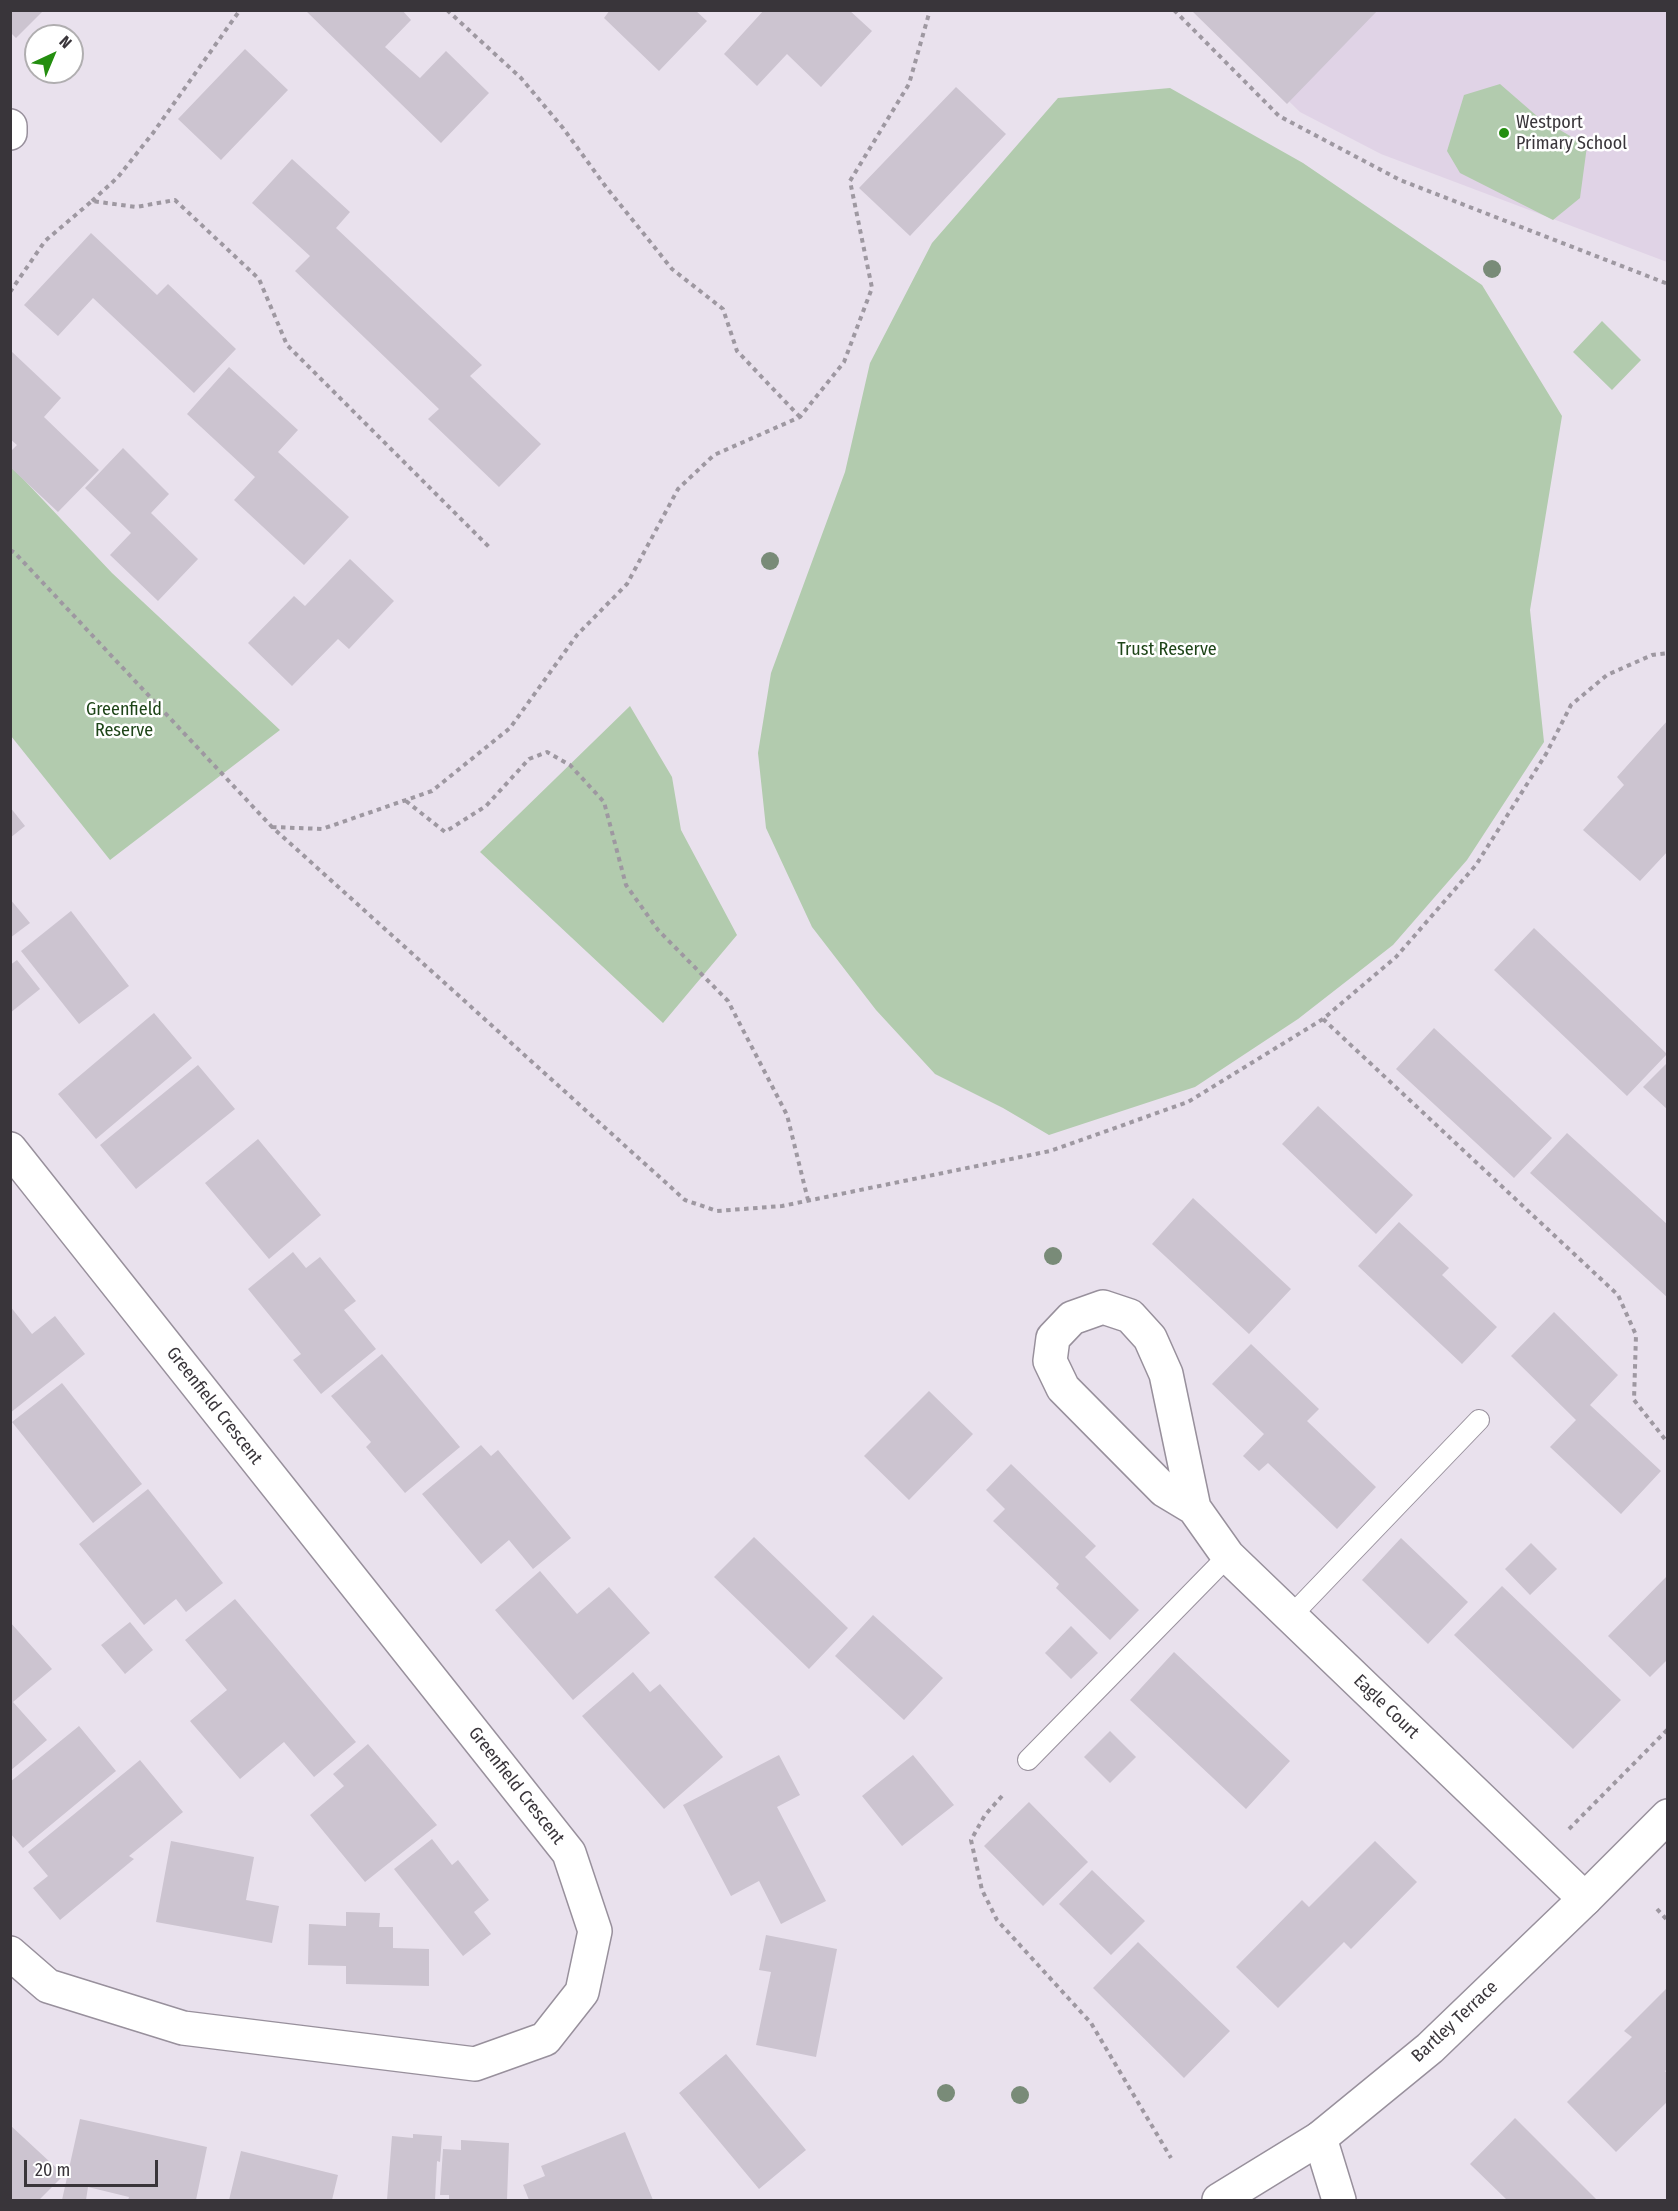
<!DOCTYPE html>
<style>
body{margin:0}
#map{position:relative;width:1678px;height:2211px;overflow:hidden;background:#e9e1ed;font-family:"Fira Sans Condensed",sans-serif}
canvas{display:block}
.frame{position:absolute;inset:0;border:12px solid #39353a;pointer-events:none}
.north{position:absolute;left:24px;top:24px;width:60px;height:60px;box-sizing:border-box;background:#fff;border:2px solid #b0aeb0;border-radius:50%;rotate:44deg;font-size:16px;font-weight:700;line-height:24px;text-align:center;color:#39353a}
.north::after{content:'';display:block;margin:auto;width:21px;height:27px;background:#248e10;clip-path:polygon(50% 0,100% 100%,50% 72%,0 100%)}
.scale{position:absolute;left:24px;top:2160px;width:134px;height:27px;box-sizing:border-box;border:3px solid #39353a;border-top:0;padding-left:8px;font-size:18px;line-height:21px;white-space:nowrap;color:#39353a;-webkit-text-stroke:4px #fff;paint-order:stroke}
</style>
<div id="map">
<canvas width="1678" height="2211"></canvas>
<div class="frame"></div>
<div class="north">N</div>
<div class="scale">20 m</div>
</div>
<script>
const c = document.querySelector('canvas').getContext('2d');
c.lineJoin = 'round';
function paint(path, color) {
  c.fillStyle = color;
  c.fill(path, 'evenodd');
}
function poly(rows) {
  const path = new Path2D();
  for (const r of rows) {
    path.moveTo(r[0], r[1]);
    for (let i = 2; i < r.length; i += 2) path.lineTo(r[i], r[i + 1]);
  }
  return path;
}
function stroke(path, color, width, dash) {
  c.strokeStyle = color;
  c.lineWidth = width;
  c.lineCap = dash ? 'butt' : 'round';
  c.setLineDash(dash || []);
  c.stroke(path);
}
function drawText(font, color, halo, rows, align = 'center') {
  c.font = font + ' "Fira Sans Condensed",sans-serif';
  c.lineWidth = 5;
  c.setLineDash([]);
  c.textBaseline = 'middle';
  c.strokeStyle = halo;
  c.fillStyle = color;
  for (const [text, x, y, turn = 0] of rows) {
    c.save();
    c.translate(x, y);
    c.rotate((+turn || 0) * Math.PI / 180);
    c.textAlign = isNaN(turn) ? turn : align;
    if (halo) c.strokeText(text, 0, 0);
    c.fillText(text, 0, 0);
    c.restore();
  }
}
paint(poly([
 [1196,11,1667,11,1667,262,1381,154,1300,112]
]), '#e0d3e6');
paint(poly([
 [1500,84,1538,117,1587,146,1580,198,1553,220,1460,173,1447,151,1464,95],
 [1170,88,1303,163,1482,285,1562,416,1530,610,1544,742,1467,860,1393,945,1298,1019,1195,1087,1049,1135,1003,1108,935,1074,876,1010,812,927,766,828,758,753,771,673,845,472,870,363,932,243,1058,98],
 [1602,321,1641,360,1612,390,1573,352],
 [10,465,112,573,280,730,110,860,11,736],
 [630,706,672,777,681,830,737,935,663,1023,480,852]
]), '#b2cbae');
paint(poly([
 [10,10,44,10,16,38,10,32],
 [305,10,402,10,411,20,385,47,420,78,446,51,489,93,441,143],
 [610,10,695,10,707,21,659,71,604,18],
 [764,10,849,10,872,31,821,87,787,54,757,86,724,54],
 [1191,10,1378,10,1287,104],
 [245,49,288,90,221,160,178,119],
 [956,87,1006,134,910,236,859,188],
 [292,159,350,212,336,228,482,365,470,376,541,444,499,487,428,419,439,409,295,271,310,256,252,203],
 [91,233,157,295,168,284,236,349,194,393,93,298,58,336,24,305],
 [10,350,61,398,44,417,99,470,58,512,10,467,10,452,17,445,10,439],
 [229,367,298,430,278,452,349,517,304,565,234,500,255,477,187,414],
 [123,448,169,494,151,513,198,559,158,601,110,555,131,533,85,488],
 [350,559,394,601,349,649,338,639,292,686,248,643,294,596,305,606],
 [1668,720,1668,851,1640,881,1583,830,1624,785,1617,777],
 [10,807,25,826,10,838],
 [10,899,30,923,10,938],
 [71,911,129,986,79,1024,21,951],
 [1534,928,1667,1054,1627,1096,1494,970],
 [17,960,40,989,10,1013,10,965],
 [154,1013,192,1058,96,1139,58,1094],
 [1434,1028,1552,1138,1514,1178,1396,1069],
 [1668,1062,1668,1110,1643,1087],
 [198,1065,235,1109,136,1189,100,1145],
 [1318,1106,1413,1195,1376,1234,1282,1144],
 [1567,1133,1668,1225,1668,1298,1530,1173],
 [258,1139,321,1215,269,1259,205,1183],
 [1193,1198,1291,1289,1249,1334,1152,1244],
 [1399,1222,1449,1268,1442,1275,1497,1327,1462,1364,1358,1266],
 [293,1252,306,1268,320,1257,356,1301,344,1310,376,1349,321,1394,293,1360,301,1354,248,1289],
 [10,1306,32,1334,55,1316,85,1354,10,1413],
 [1554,1312,1618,1375,1590,1405,1661,1471,1621,1514,1550,1447,1576,1420,1511,1356],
 [1251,1344,1319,1409,1307,1421,1376,1487,1337,1529,1268,1463,1259,1471,1243,1456,1264,1434,1212,1384],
 [382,1354,460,1447,405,1493,366,1447,371,1442,331,1396],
 [62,1383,142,1484,93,1523,12,1422],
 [929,1391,973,1434,909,1500,864,1456],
 [481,1445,491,1456,498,1450,571,1538,533,1569,509,1540,481,1564,422,1494],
 [1011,1464,1096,1546,1085,1557,1139,1610,1110,1640,1056,1588,1059,1584,993,1521,1005,1509,986,1490],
 [148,1489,223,1583,186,1612,176,1599,144,1625,79,1544],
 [754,1537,848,1628,809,1669,714,1577],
 [1401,1538,1468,1602,1428,1644,1362,1580],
 [1531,1543,1557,1569,1530,1595,1505,1569],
 [540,1571,577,1614,609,1587,650,1633,573,1700,495,1610],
 [1668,1575,1668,1659,1650,1677,1608,1636],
 [1502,1586,1621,1700,1573,1749,1454,1635],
 [235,1599,356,1742,314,1777,284,1742,240,1779,190,1721,227,1690,185,1640],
 [873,1615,943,1678,904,1720,835,1656],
 [10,1622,52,1669,13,1702,47,1740,10,1771],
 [130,1622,153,1650,125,1674,101,1645],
 [1071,1626,1098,1653,1071,1679,1045,1653],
 [1174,1652,1290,1761,1246,1809,1130,1700],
 [633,1672,650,1692,660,1684,723,1757,664,1809,582,1716],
 [79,1726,116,1771,23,1848,10,1833,10,1782],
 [1110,1731,1136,1757,1110,1783,1084,1757],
 [368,1744,437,1825,365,1882,310,1815,344,1786,333,1774],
 [779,1755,800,1795,777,1807,826,1901,781,1924,759,1881,731,1896,683,1805],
 [913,1755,954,1805,902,1846,862,1796],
 [140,1760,183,1812,129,1856,134,1859,60,1920,33,1888,48,1876,28,1852],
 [1029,1802,1088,1862,1043,1906,984,1846],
 [432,1839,452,1865,458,1860,489,1900,474,1912,491,1934,463,1956,394,1869],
 [171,1841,254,1857,246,1900,279,1906,272,1943,156,1922],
 [1375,1841,1417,1882,1351,1949,1344,1942,1278,2008,1236,1967,1302,1900,1309,1907],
 [1092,1870,1145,1921,1111,1955,1059,1904],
 [346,1912,380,1913,379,1927,393,1927,393,1948,429,1949,429,1986,346,1984,346,1966,308,1965,309,1924,346,1926],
 [766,1935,837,1949,816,2057,756,2045,771,1972,759,1970],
 [1138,1942,1230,2031,1184,2078,1093,1988],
 [1668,1987,1668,2069,1665,2071,1668,2074,1668,2101,1616,2152,1567,2102,1632,2037,1624,2031],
 [726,2054,806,2150,759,2189,679,2093],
 [1515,2118,1597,2200,1507,2200,1470,2164],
 [80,2119,207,2147,196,2200,128,2200,129,2197,88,2187,86,2200,62,2200],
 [10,2125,64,2175,39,2200,10,2200],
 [625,2132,653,2200,529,2200,523,2185,545,2176,541,2166],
 [413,2134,442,2136,440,2162,437,2161,435,2200,387,2200,392,2136,413,2138],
 [461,2140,509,2143,507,2200,449,2200,449,2195,440,2195,443,2149,461,2150],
 [241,2151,338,2175,332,2200,229,2200]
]), '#ccc4d0');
const service = poly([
 [1291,1616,1479,1420],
 [1028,1760,1228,1556]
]);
const minor = poly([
 [10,126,10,133],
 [10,1149,569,1853,595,1931,582,1992,545,2039,475,2064,183,2028,48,1986,10,1953],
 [1194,1508,1164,1490,1063,1388,1050,1361,1053,1338,1072,1318,1103,1307,1130,1316,1150,1338,1166,1374,1194,1508,1228,1556,1585,1899],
 [1320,2138,1339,2200]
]);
const tertiary = poly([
 [1219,2200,1320,2138,1430,2048,1585,1899,1668,1816]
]);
stroke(service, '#98909c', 22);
stroke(minor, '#98909c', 36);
stroke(tertiary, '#98909c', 36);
stroke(poly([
 [447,10,521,78,563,128,606,187,672,269,723,309,737,351,800,417],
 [1174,10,1279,116,1400,180,1668,284],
 [92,201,118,177,153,133,240,10],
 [10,292,45,241,92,201,136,207,175,200,259,279,287,345,491,549],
 [10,550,15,553,272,827,685,1200,717,1211,782,1206,1050,1151,1188,1102,1323,1019,1396,957,1476,865,1546,754,1571,705,1607,675,1652,655,1668,653],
 [406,801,445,832,486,806,529,759,547,752,570,765,604,802,626,885,658,930,728,1001,787,1115,808,1200],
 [272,827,322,829,432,791,510,728,577,635,627,584,678,489,714,455,800,417,844,362,872,288,850,181,909,84,930,10],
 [1323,1019,1618,1295,1636,1335,1634,1400,1668,1443],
 [1002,1796,985,1815,971,1840,982,1890,997,1920,1091,2023,1171,2158],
 [1569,1829,1668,1729],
 [1657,1909,1668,1921]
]), '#9e98a1', 4, [4.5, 4.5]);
stroke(service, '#fff', 20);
stroke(minor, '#fff', 33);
stroke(tertiary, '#fff', 33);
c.fillStyle = '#798b78';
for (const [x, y] of [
 [1492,269],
 [770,561],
 [1053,1256],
 [946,2093],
 [1020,2095]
]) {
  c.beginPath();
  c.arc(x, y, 9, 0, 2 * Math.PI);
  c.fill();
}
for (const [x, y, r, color] of [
 [1504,133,6,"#248e10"]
]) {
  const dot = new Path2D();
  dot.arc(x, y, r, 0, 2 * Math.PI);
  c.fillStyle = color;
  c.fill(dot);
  stroke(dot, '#fff', 2);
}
drawText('18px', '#39353a', '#fff', [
 ["Westport",1516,123],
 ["Primary School",1516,144]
], 'left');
drawText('18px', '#1e4518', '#fff', [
 ["Trust Reserve",1167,650],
 ["Greenfield",124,710],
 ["Reserve",124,731]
]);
drawText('18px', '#39353a', '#fff', [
 ["Greenfield Crescent",214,1406,52],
 ["Eagle Court",1386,1707,44],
 ["Greenfield Crescent",516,1786,52],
 ["Bartley Terrace",1455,2022,-43]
]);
</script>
